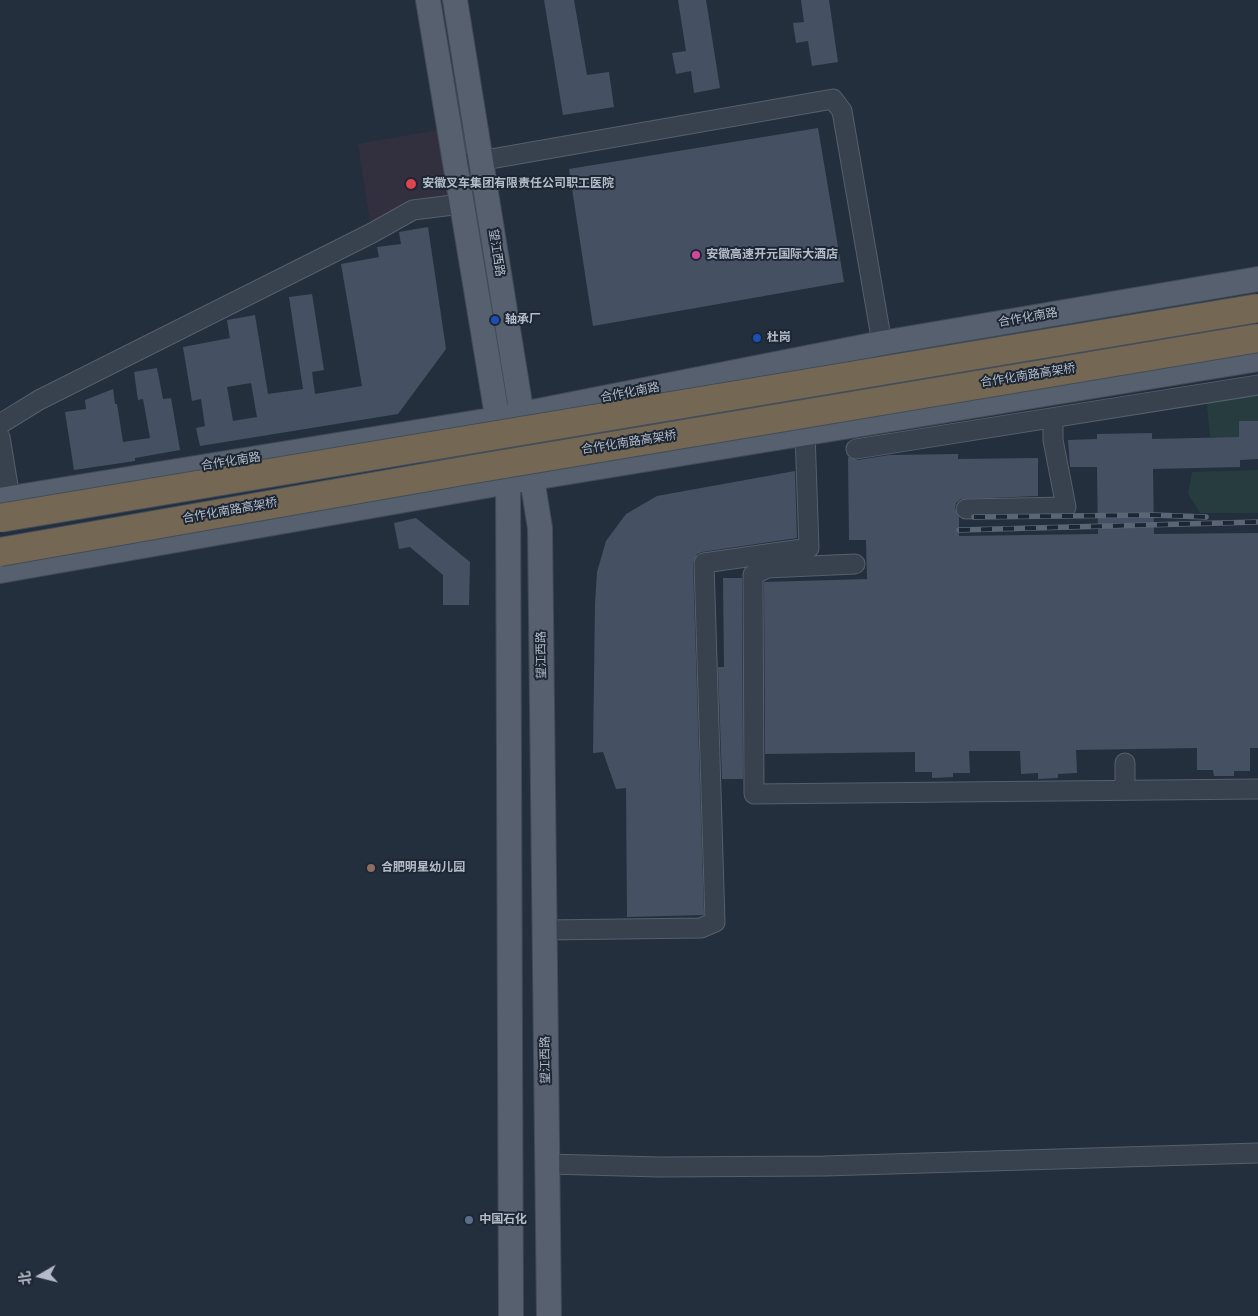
<!DOCTYPE html>
<meta charset="utf-8">
<style>
body{margin:0}
#map{position:relative;width:1258px;height:1316px;overflow:hidden;background:#242f3e;font-family:"DejaVu Sans","Noto Sans SC",sans-serif}
canvas{display:block}
.north{position:absolute;left:15px;top:1251px;width:50px;height:50px;-webkit-text-stroke:4px #1d2633;paint-order:stroke;rotate:262deg;font-size:14px;font-weight:700;line-height:20px;text-align:center;color:#b4bcc9}
.north::after{content:'';display:block;margin:auto;width:18px;height:22px;background:#b4bcc9;clip-path:polygon(50% 0,100% 100%,50% 72%,0 100%)}
</style>
<div id="map">
<canvas width="1258" height="1316"></canvas>
<div class="north">北</div>
</div>
<script>
const c = document.querySelector('canvas').getContext('2d');
c.lineJoin = 'round';
function paint(path, color) {
  c.fillStyle = color;
  c.fill(path, 'evenodd');
}
function poly(rows) {
  const path = new Path2D();
  for (const r of rows) {
    path.moveTo(r[0], r[1]);
    for (let i = 2; i < r.length; i += 2) path.lineTo(r[i], r[i + 1]);
  }
  return path;
}
function stroke(path, color, width, dash) {
  c.strokeStyle = color;
  c.lineWidth = width;
  c.lineCap = dash ? 'butt' : 'round';
  c.setLineDash(dash || []);
  c.stroke(path);
}
function drawText(font, color, halo, rows, align = 'center') {
  c.font = font + ' "DejaVu Sans","Noto Sans SC",sans-serif';
  c.lineWidth = 4;
  c.setLineDash([]);
  c.textBaseline = 'middle';
  c.strokeStyle = halo;
  c.fillStyle = color;
  for (const [text, x, y, turn = 0] of rows) {
    c.save();
    c.translate(x, y);
    c.rotate((+turn || 0) * Math.PI / 180);
    c.textAlign = isNaN(turn) ? turn : align;
    if (halo) c.strokeText(text, 0, 0);
    c.fillText(text, 0, 0);
    c.restore();
  }
}
paint(poly([
 [449,128,461,204,372,233,358,144]
]), '#32303f');
paint(poly([
 [1258,390,1258,421,1239,422,1239,437,1210,437,1207,405,1218,396],
 [1258,470,1258,513,1200,513,1188,494,1192,472]
]), '#263c3f');
paint(poly([
 [544,0,574,0,587,75,609,72,614,107,563,115],
 [678,0,706,0,720,88,694,93,691,71,676,74,672,53,686,51],
 [801,0,829,0,838,62,812,66,808,41,796,43,793,23,804,22],
 [818,128,844,282,593,326,569,169],
 [428,227,446,349,398,414,200,446,196,428,205,426,201,399,192,401,183,347,230,338,227,320,255,315,268,394,303,389,289,297,312,294,324,370,312,372,315,394,362,386,341,264,379,257,377,247,401,244,399,232],
 [251,383,257,417,233,421,227,387],
 [157,368,163,399,171,398,180,450,135,458,135,461,74,470,65,412,86,409,85,400,113,389,115,404,117,404,123,442,150,438,143,399,138,400,134,372],
 [1239,421,1258,421,1258,459,1240,460,1240,467,1153,469,1154,534,1258,533,1258,748,1250,748,1250,771,1234,771,1234,776,1214,776,1213,770,1197,770,1197,748,1076,750,1077,773,1058,774,1058,778,1038,779,1038,773,1021,774,1020,751,969,751,970,773,953,773,953,777,932,778,932,772,915,772,915,752,765,754,764,582,867,579,866,540,849,540,848,457,858,460,889,455,958,454,958,459,1038,458,1038,496,961,499,956,503,955,509,959,517,959,536,1098,534,1097,467,1070,467,1068,440,1097,439,1097,434,1152,433,1152,439,1239,437],
 [795,471,797,538,702,552,697,554,693,563,704,915,627,917,626,788,616,789,603,752,593,753,595,604,597,572,606,541,626,514,657,496],
 [416,518,470,562,469,605,443,605,443,575,410,547,399,549,394,523],
 [723,578,742,578,743,779,722,779,718,667,724,667]
]), '#455162');
const minor = poly([
 [468,163,833,99,842,111,882,343],
 [0,424,39,400,372,233,413,210,461,204],
 [0,437,10,498],
 [856,449,1258,385],
 [966,509,1066,507,1053,440,1053,418],
 [855,564,767,568,753,575,754,794,1258,789],
 [1125,790,1125,763],
 [544,930,701,928,715,922,704,563,809,548,805,433],
 [548,1164,659,1167,824,1166,1258,1153]
]);
const major = poly([
 [428,0,508,482,511,1316],
 [455,0,540,528,549,1316],
 [0,500,497,419,882,343,1258,279],
 [0,571,508,482,1258,359]
]);
stroke(minor, '#565f6c', 21);
stroke(major, '#414a57', 26);
stroke(minor, '#38414e', 19);
stroke(major, '#56606e', 24);
const rail = poly([
 [974,517,1154,515,1206,517],
 [959,530,1258,522]
]);
stroke(rail, '#5a6575', 5.5);
stroke(rail, '#1d2633', 4, [11]);
const highwayBridge = poly([
 [0,518,1258,308],
 [0,552,474,469,1258,338]
]);
stroke(highwayBridge, '#434c59', 30, []);
stroke(highwayBridge, '#746855', 28);
for (const [x, y, r, color] of [
 [411,184,6,"#e0444e"],
 [696,255,5,"#d1479c"],
 [495,320,5,"#1a4fb4"],
 [757,338,5,"#1a4fb4"],
 [371,868,5,"#8d6e63"],
 [469,1220,5,"#5c6f8a"]
]) {
  const dot = new Path2D();
  dot.arc(x, y, r, 0, 2 * Math.PI);
  c.fillStyle = color;
  c.fill(dot);
  stroke(dot, '#1d2633', 2);
}
drawText('bold 12px', '#b4bcc9', '#1d2633', [
 ["安徽叉车集团有限责任公司职工医院",422,184],
 ["安徽高速开元国际大酒店",706,255],
 ["轴承厂",505,320],
 ["杜岗",767,338],
 ["合肥明星幼儿园",381,868],
 ["中国石化",479,1220]
], 'left');
drawText('12px', '#b4bcc9', '#1d2633', [
 ["望江西路",496,253,81],
 ["合作化南路",1028,318,-10],
 ["合作化南路高架桥",1028,376,-9],
 ["合作化南路",630,393,-11],
 ["合作化南路高架桥",629,443,-9],
 ["合作化南路",231,462,-9],
 ["合作化南路高架桥",230,511,-10],
 ["望江西路",542,655,-91],
 ["望江西路",546,1060,-91]
]);
</script>
